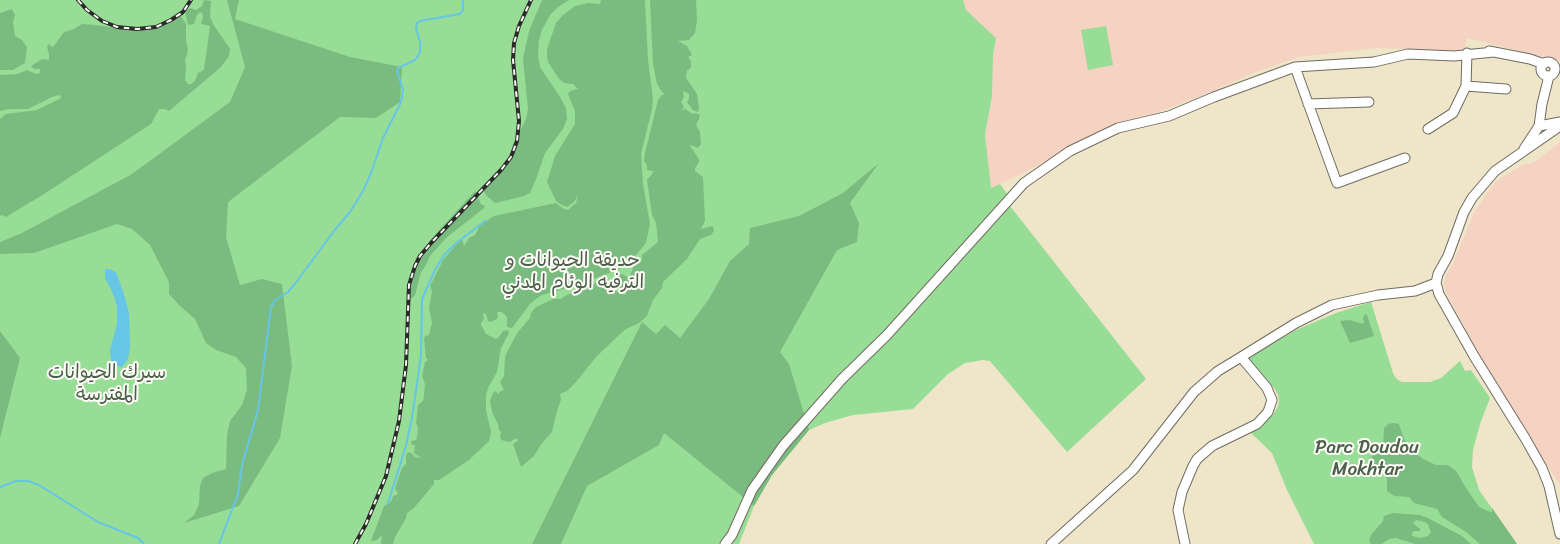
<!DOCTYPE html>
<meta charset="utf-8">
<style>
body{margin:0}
canvas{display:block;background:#efe5c8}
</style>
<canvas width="1560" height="544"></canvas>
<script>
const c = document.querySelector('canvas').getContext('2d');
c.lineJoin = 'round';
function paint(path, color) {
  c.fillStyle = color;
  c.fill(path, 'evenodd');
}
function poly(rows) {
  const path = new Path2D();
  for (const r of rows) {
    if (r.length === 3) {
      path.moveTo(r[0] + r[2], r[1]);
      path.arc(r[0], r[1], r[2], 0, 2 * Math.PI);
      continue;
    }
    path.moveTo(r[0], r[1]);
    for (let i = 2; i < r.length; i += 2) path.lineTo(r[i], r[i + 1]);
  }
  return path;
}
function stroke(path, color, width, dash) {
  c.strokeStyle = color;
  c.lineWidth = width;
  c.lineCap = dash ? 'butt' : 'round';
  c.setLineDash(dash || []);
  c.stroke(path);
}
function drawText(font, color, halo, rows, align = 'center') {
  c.font = font + ' Sriracha,"Playpen Sans Arabic",sans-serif';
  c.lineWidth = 4;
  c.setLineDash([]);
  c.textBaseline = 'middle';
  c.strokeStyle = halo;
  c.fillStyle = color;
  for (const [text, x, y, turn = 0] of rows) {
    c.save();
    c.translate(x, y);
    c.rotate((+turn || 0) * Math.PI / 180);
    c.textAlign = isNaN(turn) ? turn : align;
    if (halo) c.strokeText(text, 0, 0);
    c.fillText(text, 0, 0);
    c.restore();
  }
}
paint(poly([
 [963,0,1560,0,1560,61,1467,38,1464,51,1376,48,1299,57,1256,72,1201,96,1155,113,1126,120,1019,175,991,188,985,134,992,97,993,56,996,38,965,10],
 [1560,142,1560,485,1497,388,1445,290,1444,282,1446,275,1453,263,1475,211,1495,182,1524,164,1530,164,1536,161]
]), '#f5d2c2');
paint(poly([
 [0,0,963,0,966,10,996,38,993,56,992,97,985,134,991,188,1000,184,1008,195,1010,206,1146,379,1067,452,990,361,983,360,965,363,948,374,913,409,853,415,825,423,809,430,772,475,754,506,739,544,0,544],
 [1106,26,1113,65,1088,70,1081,30],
 [1371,302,1393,373,1395,377,1398,380,1402,382,1430,382,1441,378,1460,361,1465,371,1471,370,1490,398,1480,424,1473,450,1472,467,1479,490,1517,544,1314,544,1287,490,1272,453,1249,431,1273,415,1278,406,1279,401,1278,395,1275,389,1248,358,1296,330,1336,313]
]), '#98dd96');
paint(poly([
 [204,0,211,1,210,16,213,24,230,49,229,56,221,67,169,111,165,109,159,109,151,124,44,194,6,217,3,215,0,216,0,119,6,114,37,110,61,98,61,96,59,95,52,97,28,109,9,109,0,111,0,75,17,74,27,70,36,74,40,73,40,69,34,69,31,66,42,59,49,60,49,54,47,47,48,44,53,47,64,32,74,29,82,24,96,25,128,30,145,30,162,24,179,13,186,24,186,41,188,50,185,61,186,66,185,80,188,84,191,84,195,81,198,73,204,70,210,26,201,24,203,16,202,13,200,12,197,15,194,24,188,25,185,11,190,8,196,10,202,6],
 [227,0,239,0,235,19,350,57,402,67,400,102,376,118,340,117,228,202,226,237,240,285,262,279,282,284,292,366,280,438,239,506,184,523,194,515,199,504,200,486,203,478,212,473,226,469,227,435,230,421,242,405,247,390,246,368,236,357,216,350,206,343,195,319,179,305,169,294,169,282,150,245,132,229,117,224,34,253,0,254,0,242,22,233,132,174,230,102,245,67],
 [542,0,569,0,558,7,550,15,542,30,539,40,538,55,540,67,560,97,566,108,567,119,563,129,545,153,536,179,530,193,524,196,495,203,487,196,483,190,502,170,512,157,518,141,519,133,526,119,528,109,523,59,529,31],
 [601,0,645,0,648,60,653,99,652,109,641,154,643,184,650,224,646,243,637,254,620,269,574,286,542,295,536,299,530,304,512,328,507,327,507,317,502,312,497,312,498,316,497,319,490,322,488,321,486,314,483,313,484,319,481,323,481,325,486,334,496,339,498,338,503,331,508,330,509,333,501,348,497,372,488,388,486,395,486,410,491,432,489,441,469,460,439,480,434,480,434,484,414,508,407,513,406,518,395,537,393,544,381,544,382,535,377,540,371,541,384,506,391,502,393,496,398,494,395,488,402,468,406,464,406,454,410,452,415,457,421,458,414,453,415,445,412,445,411,441,416,440,417,437,418,427,416,423,418,405,423,401,424,396,425,384,422,376,425,362,428,360,426,358,424,339,425,336,429,335,432,323,429,308,432,291,430,286,443,260,454,247,462,239,464,246,469,238,475,235,480,225,494,216,556,203,564,209,568,210,576,203,578,195,574,202,567,207,560,204,556,201,547,182,555,156,575,124,575,111,568,94,570,91,578,89,573,84,564,83,559,79,548,62,547,56,547,49,556,23,562,16,575,6,588,3,600,4],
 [650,0,696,0,697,20,695,33,689,40,678,41,687,46,691,53,692,55,688,57,691,61,691,67,687,71,686,78,697,94,699,108,698,112,693,110,687,102,689,99,689,94,683,91,684,97,681,102,684,107,681,111,685,109,693,114,696,113,700,115,699,119,696,125,700,132,701,144,698,148,691,145,690,146,699,159,699,162,695,168,695,171,703,177,705,221,701,229,712,226,713,227,714,231,711,235,700,239,687,259,663,282,662,288,653,300,647,316,639,323,626,329,619,335,596,357,576,382,567,391,560,394,561,400,557,411,552,432,542,443,534,456,521,467,513,444,518,441,517,439,516,438,510,442,501,440,500,434,502,433,499,430,498,424,492,412,490,401,492,395,494,392,496,391,498,394,501,391,504,390,500,382,504,376,505,357,509,348,518,332,530,318,531,313,536,307,553,299,561,299,565,296,600,281,606,280,613,290,625,295,626,293,623,291,624,287,618,289,615,288,612,279,616,275,622,274,629,278,632,271,634,264,636,262,640,262,642,259,642,255,658,242,656,223,652,215,647,180,652,174,653,171,647,170,647,165,644,161,645,153,658,100,662,95,665,94,662,92,657,84,653,64],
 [12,9,15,15,13,22,15,36,22,40,27,47,25,63,13,70,0,70,0,13],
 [879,163,850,203,859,223,857,242,837,250,780,352,789,364,809,430,772,475,754,506,664,433,659,445,587,486,561,544,532,544,642,322,656,334,665,325,680,338,709,299,730,261,749,244,750,228,799,216,843,193],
 [475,191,481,204,485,206,484,208,446,238,430,256,426,265,421,272,415,295,412,298,408,299,410,280,418,257,433,237],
 [1365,314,1367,315,1374,336,1350,343,1340,321,1350,320,1363,324,1364,322,1363,318],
 [0,331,20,358,0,438],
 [1393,423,1399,424,1404,439,1412,450,1423,459,1436,465,1448,465,1457,472,1464,485,1479,507,1490,512,1492,512,1492,508,1517,544,1480,544,1466,532,1442,517,1437,509,1414,503,1409,497,1394,496,1387,491,1387,479,1380,469,1373,463,1371,457,1383,447,1384,428,1388,424],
 [1393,513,1420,515,1428,518,1462,536,1471,544,1415,544,1396,538,1389,539,1382,544,1371,544,1369,541,1371,535,1383,521,1384,516],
 [1416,520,1425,522,1428,524,1431,532,1428,536,1420,538,1412,536,1412,533,1414,531,1420,531,1420,529,1413,523]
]), '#7abc7f');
paint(poly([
 [105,269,110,269,116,272,124,294,129,313,130,347,128,359,122,367,114,365,111,359,110,350,117,324,117,307,114,296,105,278]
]), '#67c5e5');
stroke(poly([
 [0,487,16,481,28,481,39,485,98,522,138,538,144,544],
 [388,503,406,446,412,418,421,355,422,299,435,270,444,255,455,244,485,221],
 [219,544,238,494,242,465,258,410,271,307,275,300,288,292,294,285,334,231,350,212,363,191,371,173,383,138,401,102,403,89,397,72,398,68,415,60,420,53,420,42,416,29,417,23,420,21,460,14,463,10,463,0]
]), '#67c5e5', 2);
const minor = poly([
 [1489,51,1530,59,1544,64],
 [1548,69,7],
 [1295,67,1337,183,1405,158],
 [1466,86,1506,89],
 [1308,104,1369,102],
 [1539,126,1560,122],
 [1560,126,1495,171,1472,198,1464,212,1448,256,1438,274,1436,283,1439,294,1474,356,1525,438,1542,468,1549,486,1560,534],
 [1428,129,1453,113,1466,86,1467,53],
 [1524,149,1539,126,1542,104,1549,76],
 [725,544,732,535,752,490,783,446,842,379,887,335,1024,183,1070,151,1118,128,1169,116,1214,97,1295,67,1374,62,1408,54,1454,56,1494,52],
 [1051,544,1133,470,1194,392,1218,371,1241,357],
 [1185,544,1178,510,1182,492,1193,466,1197,459,1212,446,1257,424,1268,412,1272,400,1267,388,1241,357,1296,323,1332,305,1378,295,1415,291,1436,283]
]);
stroke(minor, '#706c62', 11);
stroke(minor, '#fff', 9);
const rail = poly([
 [78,0,87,10,102,21,117,27,137,29,156,27,171,20,183,12,191,0],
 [355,544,366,524,386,476,399,421,406,365,409,285,415,266,420,256,431,243,501,170,511,157,517,141,519,121,513,60,514,43,519,26,531,0]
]);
stroke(rail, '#2b2b2b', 4);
stroke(rail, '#fdfcf7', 2, [5.5]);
drawText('19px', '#4c604b', '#fdfcf7', [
 ["حديقة الحيوانات و",573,261],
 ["الترفيه الوئام المدني",573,283],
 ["سيرك الحيوانات",107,373],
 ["المفترسة",107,395],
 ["Parc Doudou",1367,448],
 ["Mokhtar",1367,470]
]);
</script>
